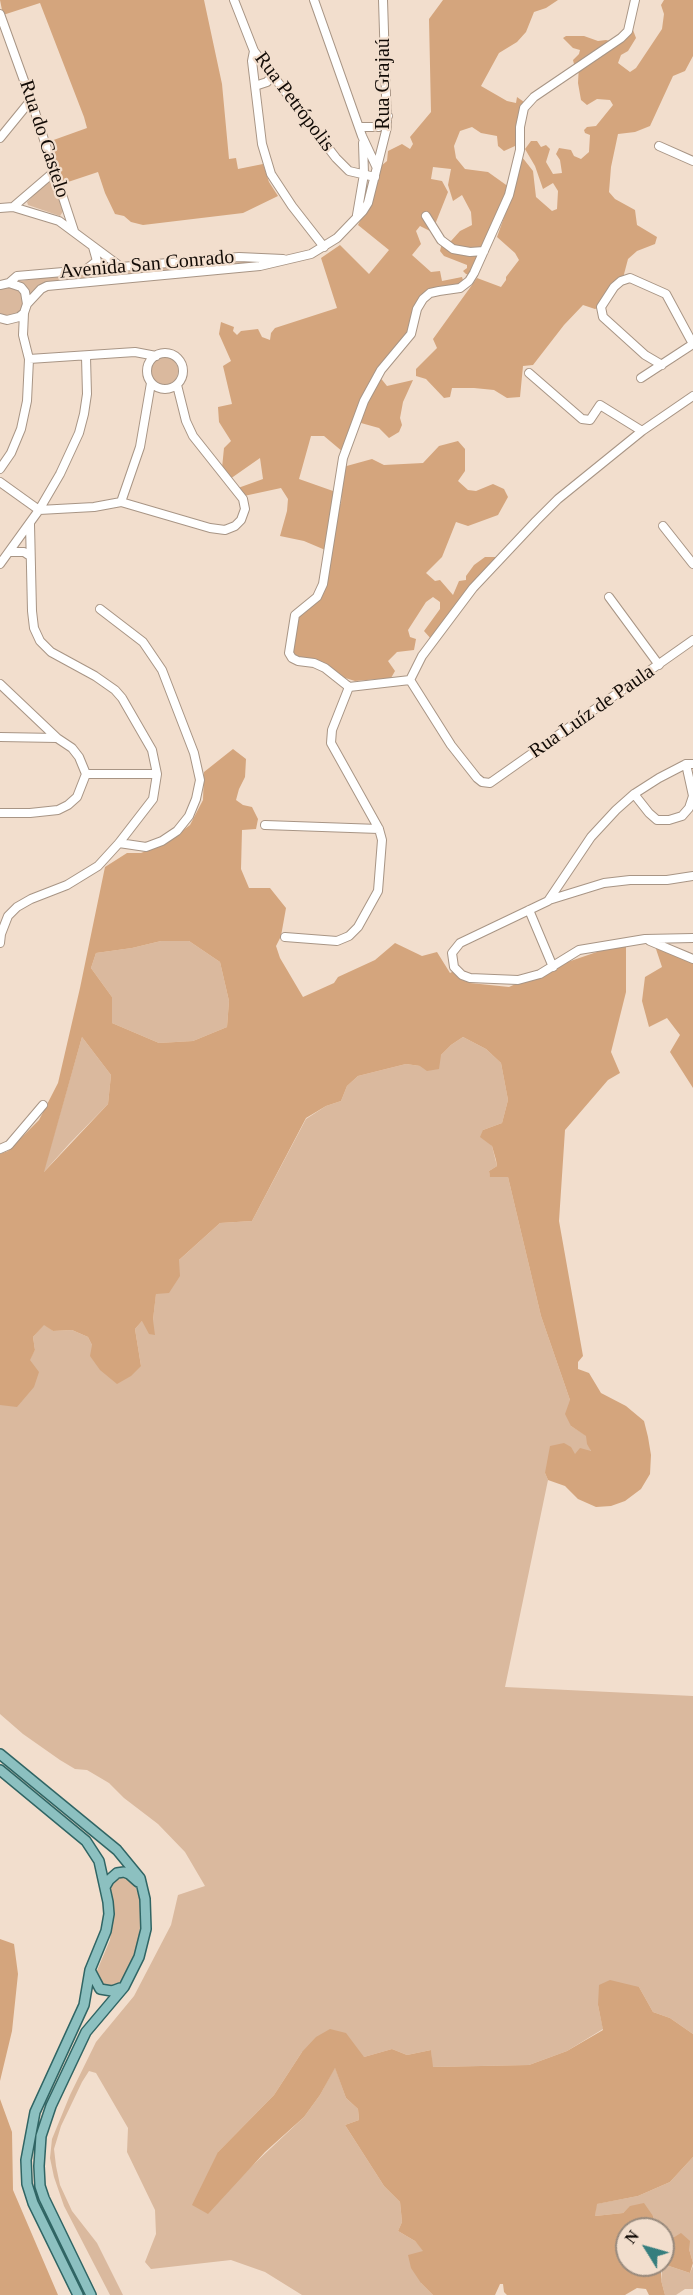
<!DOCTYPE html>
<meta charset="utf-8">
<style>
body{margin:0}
#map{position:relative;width:693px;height:2295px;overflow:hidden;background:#f2decd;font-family:"Times New Roman",serif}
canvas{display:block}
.north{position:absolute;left:615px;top:2217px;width:60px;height:60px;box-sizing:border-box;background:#f2decd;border:2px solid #988a7d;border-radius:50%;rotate:307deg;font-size:16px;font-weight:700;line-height:24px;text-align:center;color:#120b06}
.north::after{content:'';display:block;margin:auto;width:21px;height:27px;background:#357e7e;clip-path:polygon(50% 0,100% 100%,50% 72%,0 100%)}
</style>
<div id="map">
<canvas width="693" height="2295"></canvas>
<div class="north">N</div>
</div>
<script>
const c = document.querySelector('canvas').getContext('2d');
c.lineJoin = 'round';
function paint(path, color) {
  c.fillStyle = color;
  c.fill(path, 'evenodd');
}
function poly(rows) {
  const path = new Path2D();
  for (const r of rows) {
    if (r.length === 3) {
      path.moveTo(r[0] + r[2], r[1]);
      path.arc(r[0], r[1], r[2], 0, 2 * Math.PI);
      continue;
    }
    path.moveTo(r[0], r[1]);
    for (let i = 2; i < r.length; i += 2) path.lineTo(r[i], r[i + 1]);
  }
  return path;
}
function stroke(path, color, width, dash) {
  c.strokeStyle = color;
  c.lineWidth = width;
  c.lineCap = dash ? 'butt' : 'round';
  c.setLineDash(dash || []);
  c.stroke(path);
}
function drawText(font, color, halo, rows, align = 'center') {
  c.font = font + ' "Times New Roman",serif';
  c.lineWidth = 4.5;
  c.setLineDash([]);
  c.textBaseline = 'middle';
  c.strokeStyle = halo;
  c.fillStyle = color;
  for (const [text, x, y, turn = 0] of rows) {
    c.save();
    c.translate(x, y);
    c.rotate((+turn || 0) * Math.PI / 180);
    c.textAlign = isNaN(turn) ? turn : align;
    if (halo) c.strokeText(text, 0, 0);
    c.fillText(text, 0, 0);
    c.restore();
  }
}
paint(poly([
 [50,181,53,182,64,210,60,216,28,205,27,202,47,182],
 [267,260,268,264,54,282,29,300,16,282,43,277],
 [11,286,20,290,24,299,23,308,16,315,6,316,0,313,0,289],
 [164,371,14],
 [161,941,189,941,220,962,229,1001,227,1027,193,1041,159,1043,112,1023,112,997,91,968,96,953,132,948],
 [82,1037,111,1075,108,1104,69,1144,43,1173],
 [463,1037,486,1049,501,1063,508,1100,502,1123,483,1130,492,1146,497,1166,489,1171,490,1176,508,1177,541,1316,570,1400,571,1426,587,1436,591,1452,575,1455,545,1473,548,1480,505,1687,693,1696,693,2034,670,2018,653,2012,639,1987,598,2005,603,2029,567,2051,529,2065,432,2067,431,2050,407,2055,392,2049,364,2057,302,2052,274,2095,218,2152,238,2179,304,2117,320,2095,335,2067,346,2098,358,2109,359,2120,345,2125,384,2186,400,2202,402,2222,398,2231,415,2241,424,2251,421,2283,433,2295,302,2295,265,2272,231,2260,151,2269,145,2262,156,2234,155,2210,127,2152,128,2128,96,2073,89,2071,82,2082,61,2126,54,2149,56,2166,60,2185,72,2211,97,2243,123,2295,110,2295,64,2206,54,2177,50,2158,52,2139,70,2095,96,2042,134,1996,171,1925,178,1895,205,1886,185,1852,158,1824,124,1798,109,1783,87,1770,75,1769,60,1760,23,1734,0,1714,0,1405,3,1404,35,1350,33,1337,44,1324,53,1331,72,1330,88,1337,92,1345,141,1366,135,1329,142,1321,153,1320,156,1293,178,1261,220,1223,252,1221,306,1119,326,1106,341,1101,347,1086,358,1076,406,1064,420,1066,441,1055,451,1045],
 [124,1875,135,1885,139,1897,141,1916,138,1949,122,1984,102,1990,96,1973,110,1940,112,1920,109,1890,112,1880],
 [693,2157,693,2263,689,2249,672,2237,665,2244,663,2244,663,2229,657,2229,653,2216,631,2206,623,2213,595,2216,596,2204,638,2196,670,2182],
 [663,2264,690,2273,693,2266,693,2289,685,2289,676,2295,665,2295,661,2280]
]), '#dab99e');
paint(poly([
 [0,0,204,0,222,84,229,159,236,158,238,169,263,164,269,182,278,196,243,213,143,225,131,222,124,216,115,214,105,193,98,172,62,184,48,142,87,128,84,117,40,3,3,15],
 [443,0,558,0,546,8,534,12,526,32,517,42,499,53,481,86,507,101,516,103,517,97,524,102,521,108,515,146,504,151,498,146,497,136,481,133,472,127,460,131,454,146,456,158,465,169,488,172,509,187,500,206,501,210,469,275,466,274,463,271,467,268,467,265,444,256,440,251,443,238,451,241,460,231,472,225,471,212,462,195,453,201,448,185,451,169,433,167,431,179,442,181,448,192,432,232,420,226,416,231,421,244,412,255,431,272,440,271,442,281,462,277,464,283,429,292,409,335,379,376,387,386,413,380,403,402,400,418,402,425,399,432,389,438,379,428,361,423,348,434,343,452,324,436,311,436,299,479,333,491,333,505,341,504,343,467,372,459,384,465,423,463,439,446,458,441,465,449,465,471,458,481,468,490,476,491,493,484,504,489,508,497,498,515,468,526,456,522,442,557,426,573,435,581,440,580,453,595,459,581,466,580,466,576,474,565,485,557,499,557,432,640,424,631,440,609,440,602,433,597,426,602,408,630,410,637,416,639,414,650,397,652,388,661,395,671,391,678,355,681,342,677,292,653,295,619,323,593,330,552,304,541,280,536,287,511,288,499,281,488,244,496,238,488,263,479,260,458,230,479,222,468,224,448,231,441,219,422,218,407,232,404,223,366,231,361,219,334,221,322,234,327,233,331,237,335,241,331,258,329,262,337,270,340,271,333,275,328,337,308,321,258,340,245,369,274,389,250,358,225,368,205,375,171,387,161,388,151,402,144,410,149,413,144,410,137,431,112,429,19],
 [664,0,693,0,693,56,685,71,673,76,650,126,635,132,618,134,611,167,609,192,615,199,635,210,637,225,657,237,655,244,637,251,628,259,623,278,603,306,595,309,583,305,564,325,533,365,523,366,520,397,507,398,494,390,474,388,452,388,450,397,444,398,426,379,416,376,416,369,437,348,433,339,477,278,501,287,506,280,506,277,519,260,515,253,497,237,517,181,522,157,533,171,536,197,552,211,557,209,558,191,553,183,543,189,535,166,525,149,531,141,537,141,541,147,546,145,550,149,546,162,553,174,562,173,560,160,556,154,559,148,571,150,574,156,581,159,589,152,590,135,585,133,584,130,587,127,596,126,613,105,610,100,597,99,587,105,581,100,578,83,579,64,574,64,573,60,579,54,580,50,573,48,563,38,566,36,584,36,598,41,606,40,619,43,633,30,636,38,628,51,621,55,618,63,630,72,636,68,662,29,664,14,661,5],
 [233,749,246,759,245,777,239,789,236,800,243,805,252,807,258,819,256,829,242,830,241,869,249,888,270,888,286,908,281,936,276,946,280,958,303,997,334,983,338,977,375,960,395,943,422,956,437,952,450,973,454,971,470,983,509,987,553,967,626,942,626,992,611,1052,620,1073,608,1080,565,1130,559,1221,583,1356,578,1362,578,1369,589,1373,601,1393,626,1406,644,1421,648,1437,651,1455,650,1474,641,1489,625,1501,611,1506,596,1507,578,1499,565,1486,548,1480,545,1473,550,1446,564,1443,571,1447,575,1454,580,1448,591,1451,587,1444,586,1436,571,1426,565,1414,570,1400,541,1316,508,1177,490,1177,489,1171,497,1166,496,1160,492,1146,480,1137,483,1130,502,1123,508,1100,501,1063,486,1049,463,1037,451,1045,441,1055,439,1069,427,1071,420,1066,406,1064,358,1076,347,1086,341,1101,326,1106,306,1118,252,1221,220,1223,179,1260,180,1276,169,1293,156,1294,153,1320,155,1335,149,1334,142,1321,135,1329,141,1366,131,1376,117,1384,100,1370,90,1356,92,1345,88,1337,72,1330,53,1331,44,1325,33,1337,35,1350,30,1360,39,1372,34,1387,17,1407,0,1405,0,1154,8,1151,39,1120,58,1083,80,988,105,867,127,853,141,853,166,843,190,825,203,800,204,772],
 [161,941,189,941,220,962,229,1001,227,1027,193,1041,159,1043,112,1023,112,997,91,968,96,953,132,948],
 [82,1037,111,1075,108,1104,44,1172],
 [655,946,693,961,693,1088,670,1052,680,1035,667,1018,649,1027,642,1001,645,977,662,967],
 [0,1939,14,1944,18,1974,12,2031,0,2081],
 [610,1980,639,1987,653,2012,670,2018,693,2034,693,2157,670,2182,638,2196,597,2204,595,2216,623,2213,630,2206,644,2203,653,2216,657,2229,627,2229,627,2265,661,2265,661,2280,665,2295,649,2295,646,2289,637,2288,625,2295,507,2295,504,2292,503,2284,500,2284,495,2295,433,2295,421,2283,411,2268,408,2255,423,2251,415,2241,398,2231,402,2222,400,2202,384,2186,345,2125,359,2120,358,2109,346,2098,335,2068,320,2095,304,2117,265,2152,208,2214,192,2205,218,2152,274,2095,302,2052,316,2037,330,2029,346,2033,364,2057,392,2049,407,2055,431,2050,433,2067,529,2065,567,2051,603,2030,598,2005,599,1985],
 [0,2099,12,2132,13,2190,58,2295,0,2295],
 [681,2233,690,2241,689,2249,693,2263,690,2273,663,2264,663,2244]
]), '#d4a57d');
const minor = poly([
 [234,0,254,51,336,158,349,171,375,177],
 [314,0,362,136,376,166],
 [0,14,31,100,74,231],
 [254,51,252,61,262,144,271,174,292,206,324,247],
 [255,86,267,82,272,76],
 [359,127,379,127,388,116],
 [0,138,31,100],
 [659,146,693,161],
 [13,207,55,171],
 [0,208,13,207,59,221,121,267],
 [357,215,364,174,363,143],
 [426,216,441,240,453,249,470,252,484,251],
 [88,268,97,261,93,247],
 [9,283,17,276,121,267,239,257,283,259],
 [0,285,9,283,21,287,25,292,27,304,24,313,19,317,7,320,0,318],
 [27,304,41,289,47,286,260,266,311,254,337,238,363,211,368,203,387,127,383,0],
 [165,371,18],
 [29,359,135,352,156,356],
 [662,365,645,355,603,317,601,307,614,287,621,281,630,278,666,294,693,344],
 [529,373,582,419,590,420,600,405,642,431],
 [641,378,693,344],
 [0,469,11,453,21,429,27,401,29,359,23,335,24,313],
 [0,482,39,510,94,507,121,502,210,528,225,530,235,526,241,520,245,509,243,499,193,436,186,421,177,385],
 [121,502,140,447,151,383],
 [663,526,693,564],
 [9,552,24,552,30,556],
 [0,564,39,510,60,474,79,433,84,414,87,394,86,357],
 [609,597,659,665],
 [100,609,143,642,162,670,194,753,200,780,196,799,189,816,177,831,162,841,146,847,119,843],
 [410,680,422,656,473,588,536,521,558,499,642,431,693,396],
 [410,680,451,745,477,778,482,782,490,783,693,640],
 [0,684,57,738],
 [349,687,325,668,314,663,298,661,292,658,289,653,295,615,317,597,323,584,343,458,364,401,381,370,411,334,417,309,423,299,430,293,439,291,460,288,469,281,474,273,509,195,520,150,520,127,524,108,534,97,621,38,628,31,635,0],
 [349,687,410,680],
 [0,737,57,738,72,748,79,757,86,774],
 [693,764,686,764,659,778,634,794,616,810,591,837,548,901,460,943,452,953,454,967,462,975,470,978,518,980,540,974,579,950,645,939,693,938],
 [86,774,157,774],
 [634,794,649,813,657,820,669,820,682,816,689,808,693,796,686,764],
 [0,813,30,813,58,810,68,805,77,797,86,774],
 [265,825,379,829],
 [549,900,604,883,630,880,667,880,693,876],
 [529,910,553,967],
 [285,937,337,941,349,936,358,927,378,891,382,840,379,829,331,743,332,730,349,687],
 [650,941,693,959],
 [0,943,1,934,8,916,17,907,31,899,67,885,98,866,119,843,153,799,157,774,152,750,122,698,115,690,95,676,51,652,40,641,34,628,32,611,30,524],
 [0,1149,9,1145,43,1105]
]);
const major = poly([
 [0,1754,117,1850,140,1878,145,1899,146,1929,139,1957,124,1987,86,2032,51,2106,41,2136,39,2166,40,2186,44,2198,91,2295],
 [0,1770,86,1841,99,1861,108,1902,109,1914,106,1931,90,1970,84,2005,35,2112,26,2160,27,2184,33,2203,78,2295],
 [105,1887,109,1880,117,1873,124,1872,129,1874,138,1882],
 [90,1970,100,1989,112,1991,120,1988]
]);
stroke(minor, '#a89585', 10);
stroke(major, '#306564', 12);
stroke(minor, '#fff', 8);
stroke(major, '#8cc0c0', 9);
drawText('20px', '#120b06', '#f2decd', [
 ["Rua Grajaú",384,84,-90],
 ["Rua Petrópolis",294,102,53],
 ["Rua do Castelo",44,139,72],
 ["Avenida San Conrado",147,265,-5],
 ["Rua Luíz de Paula",592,712,-35]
]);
</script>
